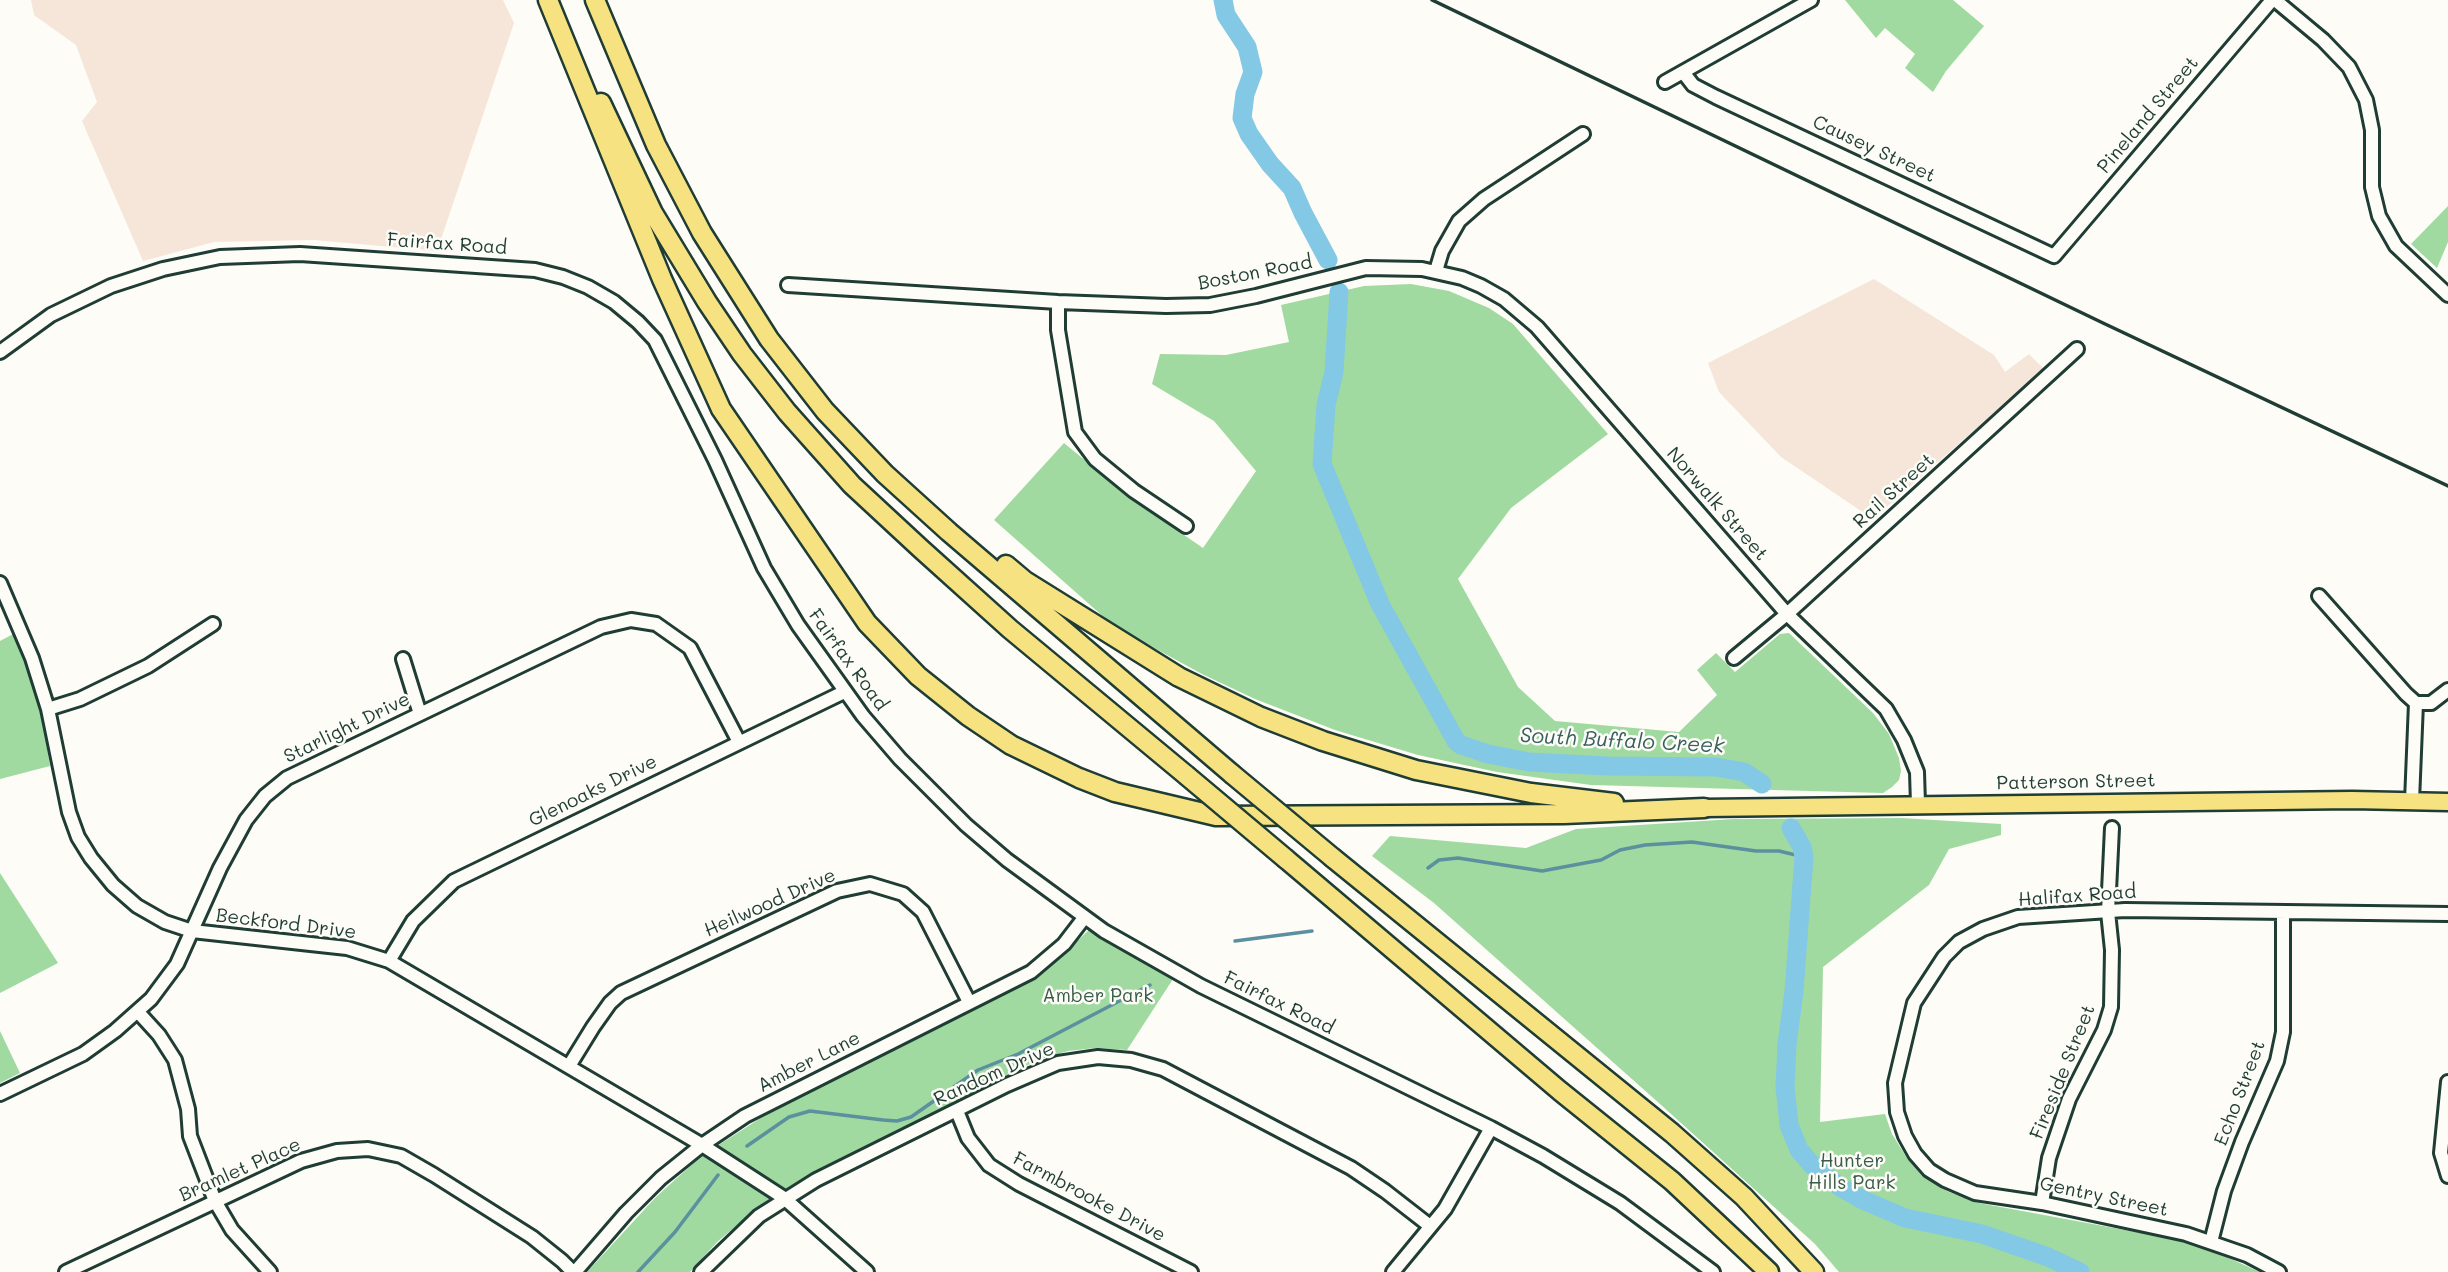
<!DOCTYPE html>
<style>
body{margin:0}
canvas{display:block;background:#fdfcf7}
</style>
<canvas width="2448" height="1272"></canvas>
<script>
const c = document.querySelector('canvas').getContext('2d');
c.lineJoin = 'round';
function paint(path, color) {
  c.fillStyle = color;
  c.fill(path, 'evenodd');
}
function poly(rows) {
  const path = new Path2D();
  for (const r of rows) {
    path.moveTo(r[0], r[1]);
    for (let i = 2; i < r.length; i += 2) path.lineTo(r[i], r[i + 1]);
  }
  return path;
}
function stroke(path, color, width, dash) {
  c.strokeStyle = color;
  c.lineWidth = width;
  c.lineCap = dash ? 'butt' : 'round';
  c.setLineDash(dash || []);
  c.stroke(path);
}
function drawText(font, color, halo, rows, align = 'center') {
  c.font = font + ' Mali,sans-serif';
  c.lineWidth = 5;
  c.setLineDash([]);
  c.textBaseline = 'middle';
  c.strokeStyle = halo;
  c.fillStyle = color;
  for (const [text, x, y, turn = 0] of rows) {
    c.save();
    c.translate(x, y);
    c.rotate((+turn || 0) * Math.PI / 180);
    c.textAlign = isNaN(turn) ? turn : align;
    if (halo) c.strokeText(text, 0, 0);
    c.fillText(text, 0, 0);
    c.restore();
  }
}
paint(poly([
 [31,0,503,0,514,23,437,251,314,240,214,242,143,261,82,121,97,102,76,45,34,15],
 [1874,279,1994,355,2005,372,2029,354,2044,369,1873,519,1781,457,1719,392,1708,363]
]), '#f5e6d9');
paint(poly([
 [1845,0,1953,0,1984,26,1946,71,1933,92,1905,68,1915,54,1885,28,1876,38],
 [2448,206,2448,242,2437,268,2411,244],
 [1411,284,1449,291,1489,308,1513,324,1608,434,1511,508,1458,579,1518,687,1555,721,1679,732,1717,695,1697,670,1716,653,1735,672,1780,634,1789,633,1873,713,1889,734,1899,758,1901,771,1899,780,1892,787,1883,793,1591,785,1497,772,1418,755,1335,730,1255,699,1202,674,1114,626,994,520,1064,443,1133,500,1203,548,1256,471,1214,421,1152,384,1160,354,1226,355,1289,342,1281,305,1364,286],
 [15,633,42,715,50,766,0,779,0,641],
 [1901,818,2001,824,2001,835,1949,849,1929,885,1823,967,1820,1122,1885,1114,1892,1134,1907,1158,1922,1176,1949,1192,1979,1203,2179,1240,2222,1255,2260,1272,1839,1272,1815,1244,1660,1104,1434,903,1372,856,1390,836,1526,848,1576,829,1734,819],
 [0,873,58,963,0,993],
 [1090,929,1173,979,1127,1050,1095,1048,1068,1051,1038,1060,798,1181,762,1204,717,1242,690,1272,587,1272,655,1198,700,1157,767,1114,1045,971],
 [0,1031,20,1073,0,1083]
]), '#a0daa0');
stroke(poly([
 [1428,868,1439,860,1458,858,1542,871,1601,860,1620,850,1645,845,1692,842,1756,851,1779,851,1804,857],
 [1235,941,1312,931],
 [747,1146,789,1117,810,1111,883,1120,897,1121,911,1117,978,1070,1018,1054,1150,985],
 [638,1272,675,1232,718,1175]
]), '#5b909e', 3.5);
stroke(poly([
 [1223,0,1226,15,1247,47,1253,72,1245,94,1242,118,1249,134,1270,164,1292,188,1303,213,1328,260],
 [1339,292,1334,372,1326,405,1322,464,1380,604,1456,741,1461,745,1488,754,1529,762,1607,766,1716,767,1744,772,1762,784],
 [1791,828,1802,847,1804,857,1794,991,1787,1044,1785,1087,1789,1125,1799,1150,1812,1165,1840,1187,1863,1200,1905,1218,1982,1234,2048,1257,2080,1272]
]), '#83c8e4', 19);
const minor = poly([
 [2275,0,2323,40,2349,67,2366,100,2372,130,2372,187,2379,216,2396,246,2448,295],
 [1683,72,1693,85,1716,97,2054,256,2272,0],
 [1665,82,1811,0],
 [1436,271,1442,251,1459,221,1484,199,1583,134],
 [788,285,1058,302,1166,306,1210,305,1256,296,1366,268,1422,269,1462,278,1481,286,1504,299,1537,327,1787,614,1886,709,1904,740,1917,772,1918,804],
 [1058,302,1058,330,1075,432,1095,459,1134,491,1186,526],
 [0,352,51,315,111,286,163,269,220,257,300,254,535,270,563,277,588,287,614,302,638,322,655,340,715,460,764,568,798,625,863,716,900,759,966,825,1007,860,1104,931,1201,986,1491,1128,1543,1156,1620,1203,1713,1272],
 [0,583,32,658,48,709,69,812,78,837,91,858,113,885,137,906,165,922,192,931,347,948,389,961,702,1145,784,1198,867,1272],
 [2319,596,2406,694,2416,703,2431,703,2448,690],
 [1734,658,1787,614,2077,349],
 [403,659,420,714],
 [48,709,80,699,148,666,213,624],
 [2412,801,2416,703],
 [389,961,413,921,454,881,844,692],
 [138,1012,159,1035,175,1060,188,1109,190,1136,215,1201,232,1230,270,1272],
 [569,1066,593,1027,610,1003,621,993,837,891,870,884,903,894,923,912,969,1002],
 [2448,1082,2441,1153,2448,1176],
 [0,1094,83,1054,115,1031,151,999,177,964,220,868,246,820,265,796,287,778,601,627,631,620,656,624,690,648,739,742],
 [957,1111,968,1138,989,1165,1019,1184,1191,1272],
 [2042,1203,2049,1158,2069,1099,2104,1030,2111,1007,2112,950,2108,912,2112,828],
 [2211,1242,2224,1191,2242,1142,2277,1061,2283,1032,2283,913],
 [66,1272,301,1161,337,1151,368,1149,401,1156,434,1175,532,1237,562,1261,573,1272],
 [575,1272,626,1213,661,1178,702,1145,745,1116,1031,972,1064,944,1084,918],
 [701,1272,759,1216,816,1180,1007,1085,1058,1063,1098,1057,1131,1060,1163,1069,1351,1168,1385,1191,1430,1226],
 [1393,1272,1445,1209,1491,1128],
 [2279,1272,2247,1255,2186,1234,2042,1203,1975,1193,1945,1180,1929,1170,1915,1154,1905,1136,1897,1112,1895,1083,1914,1003,1944,957,1959,942,1983,929,2018,917,2125,910,2448,914]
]);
const major = poly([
 [1704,808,2352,800,2448,802]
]);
const highway = poly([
 [548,0,662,279,721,409,867,623,918,676,968,716,1011,745,1079,778,1115,792,1216,816,1564,814,1704,808],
 [595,0,656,145,702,233,769,339,825,411,885,474,949,532,1232,774],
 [601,103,653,213,707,302,742,354,787,412,852,485,920,548,1010,629,1186,775],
 [1006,565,1025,581,1179,677,1261,717,1323,741,1416,770,1531,793,1614,803],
 [1333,858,1672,1133,1744,1197,1814,1272],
 [1286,859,1560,1091,1672,1181,1769,1272]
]);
stroke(minor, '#1f3d34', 18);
stroke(major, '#1f3d34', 21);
stroke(highway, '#1f3d34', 23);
stroke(minor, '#fdfcf7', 12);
stroke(major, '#f7e281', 16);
stroke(highway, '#f7e281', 18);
stroke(poly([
 [1432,0,2103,323,2448,486]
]), '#1f3d34', 3.5);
const highwayBridge = poly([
 [1232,774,1333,858],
 [1186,775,1286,859]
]);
stroke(highwayBridge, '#1f3d34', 23, []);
stroke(highwayBridge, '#f7e281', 18);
drawText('19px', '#1f3d34', '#fdfcf7', [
 ["Pineland Street",2148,115,-50],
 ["Causey Street",1874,149,25],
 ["Fairfax Road",447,244,4],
 ["Boston Road",1255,273,-11],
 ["Rail Street",1894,491,-42],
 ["Norwalk Street",1717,504,49],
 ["Fairfax Road",848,660,54],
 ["Starlight Drive",347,728,-26],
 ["Patterson Street",2076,782,-1],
 ["Glenoaks Drive",593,791,-26],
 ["Halifax Road",2077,896,-4],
 ["Heilwood Drive",770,903,-24],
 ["Beckford Drive",286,924,7],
 ["Fairfax Road",1279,1003,26],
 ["Amber Lane",809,1062,-27],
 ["Fireside Street",2063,1072,-68],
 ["Random Drive",994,1074,-24],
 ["Echo Street",2240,1093,-69],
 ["Bramlet Place",240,1170,-24],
 ["Farmbrooke Drive",1089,1197,28],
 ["Gentry Street",2104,1197,12]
]);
drawText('19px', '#395c4a', '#fdfcf7', [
 ["Amber Park",1098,996],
 ["Hunter",1852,1161],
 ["Hills Park",1852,1183]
]);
drawText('italic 21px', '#386060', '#fdfcf7', [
 ["South Buffalo Creek",1622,741,3]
]);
</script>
